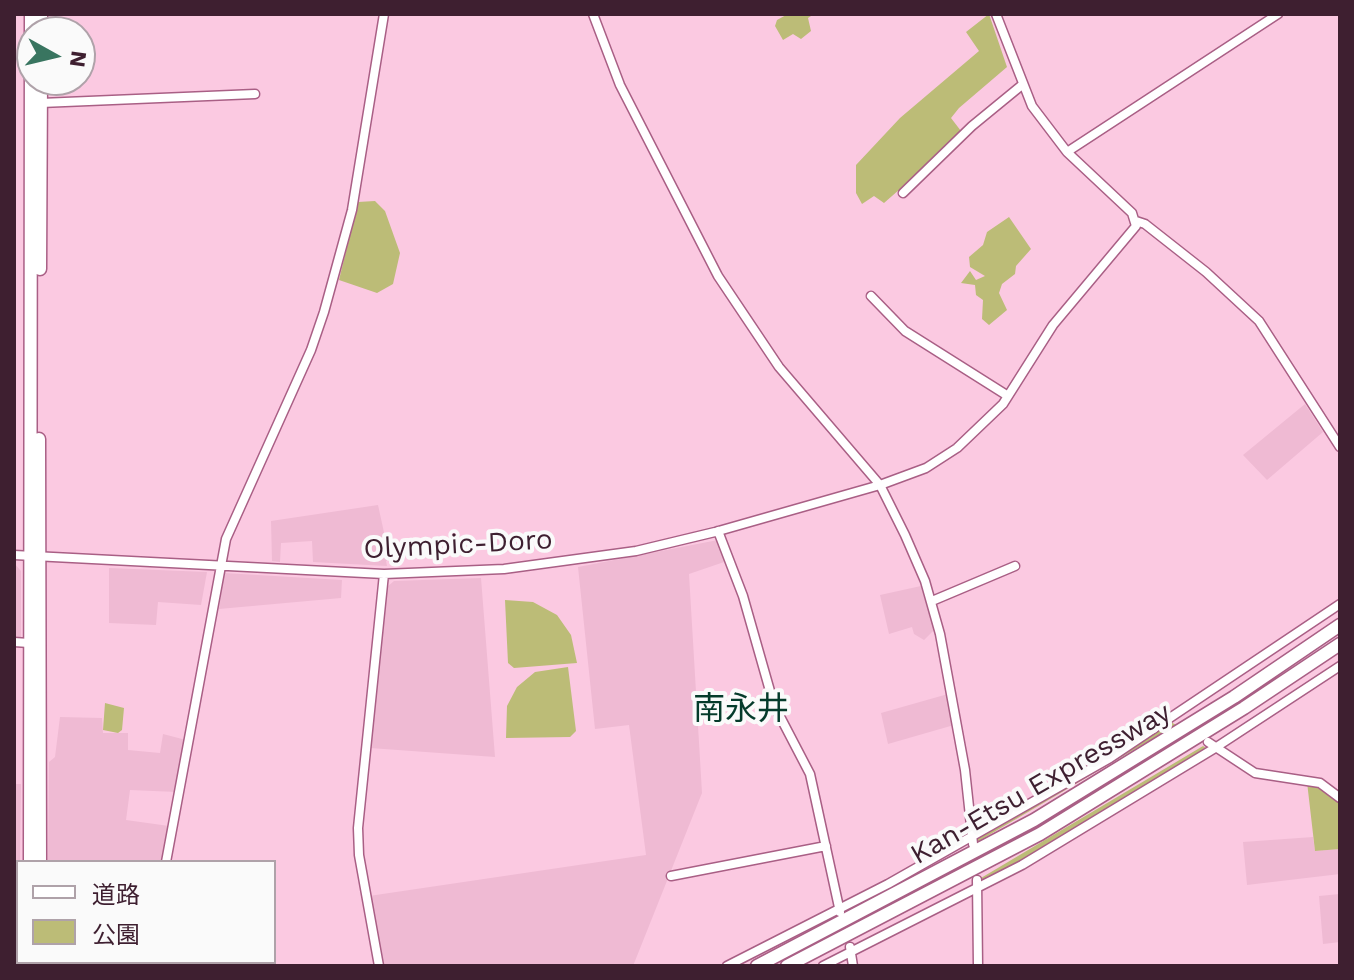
<!DOCTYPE html>
<meta charset="utf-8">
<style>
body{margin:0}
#map{position:relative;width:1354px;height:980px;overflow:hidden;background:#fbc9e1;font-family:"Work Sans","Noto Sans JP",sans-serif}
canvas{display:block}
.frame{position:absolute;inset:0;border:16px solid #3e1f30;pointer-events:none}
.legend{position:absolute;left:16px;top:860px;width:260px;height:104px;box-sizing:border-box;background:#fafafa;border:2px solid #afa2a9;margin:0;padding:10px 14px;list-style:none;font-size:24px;color:#3e1f30}
.legend li{display:flex;align-items:center;gap:16px;height:40px}
.legend b{width:40px;border:2px solid #afa2a9}
.north{position:absolute;left:16px;top:16px;width:80px;height:80px;box-sizing:border-box;background:#fafafa;border:2px solid #afa2a9;border-radius:50%;rotate:98deg;font-size:22px;font-weight:700;line-height:32px;text-align:center;color:#3e1f30}
.north::after{content:'';display:block;margin:auto;width:28px;height:36px;background:#397560;clip-path:polygon(50% 0,100% 100%,50% 72%,0 100%)}
</style>
<div id="map">
<canvas width="1354" height="980"></canvas>
<div class="frame"></div>
<ul class="legend">
<li><b style="height:10px;background:#fff"></b>道路</li>
<li><b style="height:22px;background:#bcbc77"></b>公園</li>
</ul>
<div class="north">N</div>
</div>
<script>
const c = document.querySelector('canvas').getContext('2d');
c.lineJoin = 'round';
function paint(path, color) {
  c.fillStyle = color;
  c.fill(path, 'evenodd');
}
function poly(rows) {
  const path = new Path2D();
  for (const r of rows) {
    path.moveTo(r[0], r[1]);
    for (let i = 2; i < r.length; i += 2) path.lineTo(r[i], r[i + 1]);
  }
  return path;
}
function stroke(path, color, width, dash) {
  c.strokeStyle = color;
  c.lineWidth = width;
  c.lineCap = dash ? 'butt' : 'round';
  c.setLineDash(dash || []);
  c.stroke(path);
}
function drawText(font, color, halo, rows, align = 'center') {
  c.font = font + ' "Work Sans","Noto Sans JP",sans-serif';
  c.lineWidth = 8;
  c.setLineDash([]);
  c.textBaseline = 'middle';
  c.strokeStyle = halo;
  c.fillStyle = color;
  for (const [text, x, y, turn = 0] of rows) {
    c.save();
    c.translate(x, y);
    c.rotate((+turn || 0) * Math.PI / 180);
    c.textAlign = isNaN(turn) ? turn : align;
    if (halo) c.strokeText(text, 0, 0);
    c.fillText(text, 0, 0);
    c.restore();
  }
}
paint(poly([
 [1305,404,1323,432,1267,480,1243,455],
 [378,505,390,560,386,561,387,566,313,562,312,541,281,543,280,562,272,561,271,521],
 [718,540,727,561,689,574,702,793,633,966,382,966,369,896,646,855,629,725,595,729,578,567],
 [14,563,21,571,21,637,18,640,14,639],
 [109,568,207,572,201,605,158,602,156,625,109,623],
 [224,573,342,580,341,598,219,609],
 [481,578,495,757,370,748,387,587,394,581],
 [921,586,934,630,924,640,914,634,912,627,889,634,880,595],
 [948,694,954,725,888,744,881,713],
 [60,717,102,718,103,733,128,733,128,750,160,753,163,734,186,740,177,792,130,790,126,820,169,826,163,862,48,862,49,762,55,757],
 [14,784,21,784,20,862,14,864],
 [1313,837,1315,851,1340,849,1340,874,1247,885,1243,842],
 [1340,894,1340,942,1323,944,1319,896]
]), '#efbad3');
paint(poly([
 [788,14,814,14,808,18,811,31,801,39,793,34,783,40,775,26,777,20],
 [989,14,1007,67,959,108,951,118,961,131,900,189,884,203,874,196,862,204,856,193,856,165,900,118,979,51,966,32],
 [375,201,385,211,400,253,393,284,377,293,339,280,358,202],
 [1009,217,1031,249,1016,266,1015,274,1002,284,999,293,1007,310,989,325,982,319,983,300,976,295,975,285,961,283,970,271,976,280,985,276,970,267,969,257,983,245,987,232],
 [505,600,533,602,557,615,571,635,577,663,514,668,508,663],
 [568,667,576,731,570,737,506,738,507,706,517,687,535,672],
 [105,703,124,708,122,730,118,733,103,730],
 [1169,721,1176,725,977,842,977,836],
 [1203,746,1209,750,1078,829,983,882,981,878],
 [1307,782,1320,786,1340,803,1340,849,1315,851]
]), '#bcbc77');
const minor = poly([
 [593,14,620,85,718,276,779,367,880,485,905,535,925,581,940,634,965,770,973,844],
 [41,103,255,94],
 [1067,152,1278,14],
 [903,193,972,126,1022,85],
 [1136,221,1145,224,1206,272,1259,321,1340,447],
 [871,296,905,331,1008,396],
 [718,531,743,596,774,705,810,774,840,912],
 [14,555,384,574,504,569,636,551,715,532,880,485,926,468,957,448,1003,404,1053,325,1136,226,1132,213,1067,152,1032,106,996,14],
 [932,601,1015,566],
 [14,642,29,643],
 [1208,742,1255,773,1320,783,1340,798],
 [166,862,226,539,311,350,324,312,352,210,384,14],
 [14,866,18,866],
 [671,876,826,846],
 [977,880,978,966],
 [850,947,853,966],
 [147,966,148,962],
 [379,966,359,855,358,828,384,574],
 [727,966,888,884,1110,758,1340,604],
 [823,966,1022,865,1215,748,1340,666]
]);
const highway = poly([
 [41,14,41,32],
 [40,269,41,80],
 [39,439,40,862],
 [30,862,31,14],
 [29,966,29,962],
 [39,966,39,962],
 [757,966,1034,820,1234,697,1340,625],
 [787,966,1040,834,1244,708,1340,644]
]);
stroke(minor, '#a95f85', 11);
stroke(highway, '#a95f85', 15);
stroke(minor, '#fff', 8);
stroke(highway, '#fff', 12);
drawText('28px', '#3e1f30', '#fafafa', [
 ["Olympic-Doro",458,545,-3],
 ["Kan-Etsu Expressway",1041,784,-30]
]);
drawText('32px', '#053b2b', '#fafafa', [
 ["南永井",741,710]
]);
</script>
